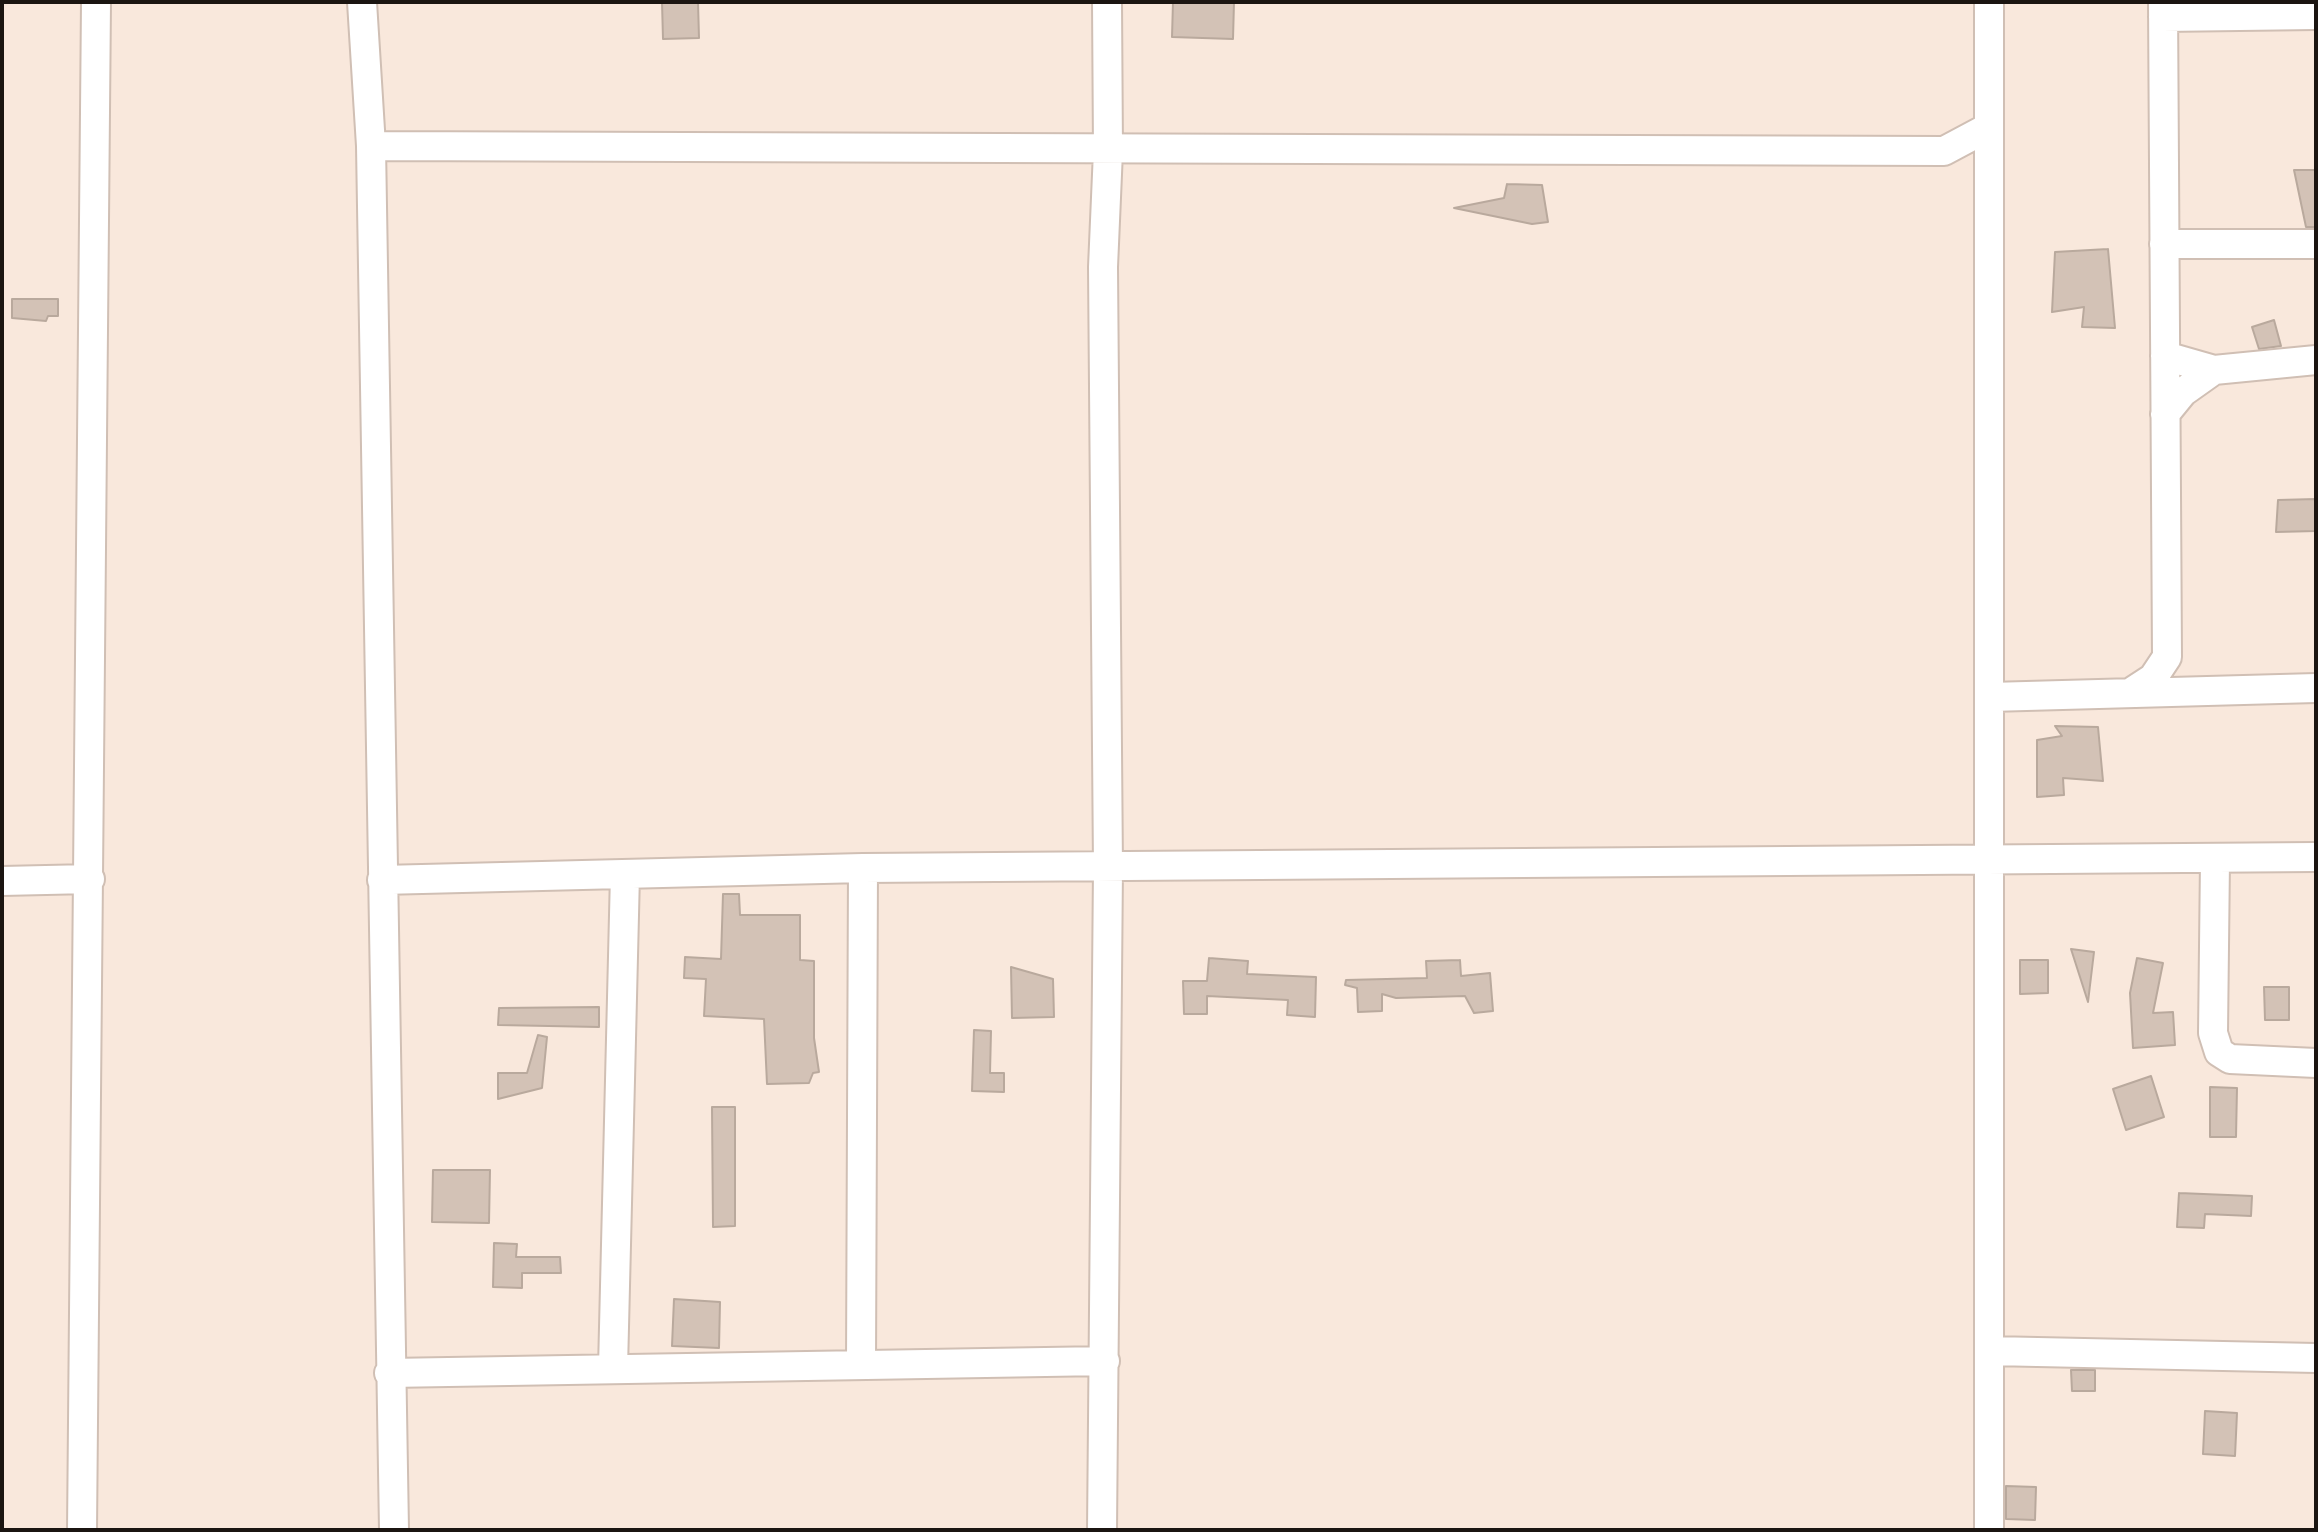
<!DOCTYPE html>
<style>
body{margin:0}
#map{position:relative;width:2318px;height:1532px;overflow:hidden;background:#f9e8dc;font-family:Karla,sans-serif}
canvas{display:block}
.frame{position:absolute;inset:0;border:4px solid #1b1511;pointer-events:none}
</style>
<div id="map">
<canvas width="2318" height="1532"></canvas>
<div class="frame"></div>
</div>
<script>
const c = document.querySelector('canvas').getContext('2d');
c.lineJoin = 'round';
function paint(path, color) {
  c.fillStyle = color;
  c.fill(path, 'evenodd');
}
function poly(rows) {
  const path = new Path2D();
  for (const r of rows) {
    path.moveTo(r[0], r[1]);
    for (let i = 2; i < r.length; i += 2) path.lineTo(r[i], r[i + 1]);
  }
  return path;
}
function stroke(path, color, width, dash) {
  c.strokeStyle = color;
  c.lineWidth = width;
  c.lineCap = dash ? 'butt' : 'round';
  c.setLineDash(dash || []);
  c.stroke(path);
}
const building = poly([
 [662,2,698,2,699,38,663,39,662,2],
 [1173,2,1234,2,1233,39,1172,37,1173,2],
 [2294,170,2316,170,2316,227,2306,227,2294,170],
 [1507,184,1542,185,1548,222,1532,224,1454,208,1504,198,1507,184],
 [2108,249,2115,328,2082,327,2084,307,2052,312,2055,252,2108,249],
 [12,299,58,299,58,316,48,316,46,321,12,318,12,299],
 [2274,320,2281,346,2259,349,2252,327,2274,320],
 [2316,499,2316,531,2276,532,2278,500,2316,499],
 [2055,726,2098,727,2103,781,2063,778,2064,795,2037,797,2037,740,2062,736,2055,726],
 [723,894,739,894,740,915,800,915,800,960,814,961,814,1038,819,1072,813,1073,809,1083,767,1084,764,1019,704,1016,706,979,684,978,685,957,721,959,723,894],
 [2071,949,2094,952,2088,1002,2071,949],
 [1209,958,1248,961,1247,974,1316,977,1315,1017,1287,1015,1288,1000,1207,996,1207,1014,1184,1014,1183,981,1207,981,1209,958],
 [2137,958,2163,963,2153,1013,2173,1012,2175,1045,2133,1048,2130,993,2137,958],
 [1460,960,1461,976,1490,973,1493,1011,1474,1013,1465,996,1396,998,1382,994,1382,1011,1358,1012,1357,988,1345,985,1346,980,1427,978,1426,961,1460,960],
 [2020,960,2048,960,2048,993,2020,994,2020,960],
 [1011,967,1053,979,1054,1017,1012,1018,1011,967],
 [2264,987,2289,987,2289,1020,2265,1020,2264,987],
 [599,1007,599,1027,498,1025,499,1008,599,1007],
 [974,1030,991,1031,990,1073,1004,1073,1004,1092,972,1091,974,1030],
 [538,1035,547,1037,542,1088,498,1099,498,1073,527,1073,538,1035],
 [2151,1076,2164,1117,2126,1130,2113,1089,2151,1076],
 [2210,1087,2237,1088,2236,1137,2210,1137,2210,1087],
 [712,1107,735,1107,735,1226,713,1227,712,1107],
 [433,1170,490,1170,489,1223,432,1222,433,1170],
 [2179,1193,2252,1196,2251,1216,2205,1214,2204,1228,2177,1227,2179,1193],
 [494,1243,517,1244,516,1257,560,1257,561,1273,522,1273,522,1288,493,1287,494,1243],
 [674,1299,720,1302,719,1348,672,1346,674,1299],
 [2071,1370,2095,1370,2095,1391,2072,1391,2071,1370],
 [2205,1411,2237,1413,2235,1456,2203,1454,2205,1411],
 [2006,1486,2036,1487,2035,1520,2006,1519,2006,1486]
]);
paint(building, '#d3c2b6');
stroke(building, '#b9a99d', 2);
const minor = poly([
 [362,2,371,146,394,1530],
 [1989,2,1989,1530],
 [2163,17,2316,15],
 [371,146,1944,151,1989,127],
 [2164,244,2316,244],
 [2165,356,2214,370,2316,360],
 [2165,414,2183,392,2214,370],
 [2130,693,2153,678,2167,657,2163,2],
 [1990,697,2316,688],
 [2215,860,2213,1033,2219,1052,2230,1059,2316,1063],
 [382,880,863,868,2316,857],
 [2,881,90,879],
 [1991,1351,2316,1358],
 [861,1363,863,868],
 [613,1368,625,874],
 [389,1373,1105,1361],
 [82,1530,96,2],
 [1102,1530,1108,868,1103,267,1108,151,1107,2]
]);
stroke(minor, '#d0bfb4', 32);
stroke(minor, '#fff', 28);
</script>
